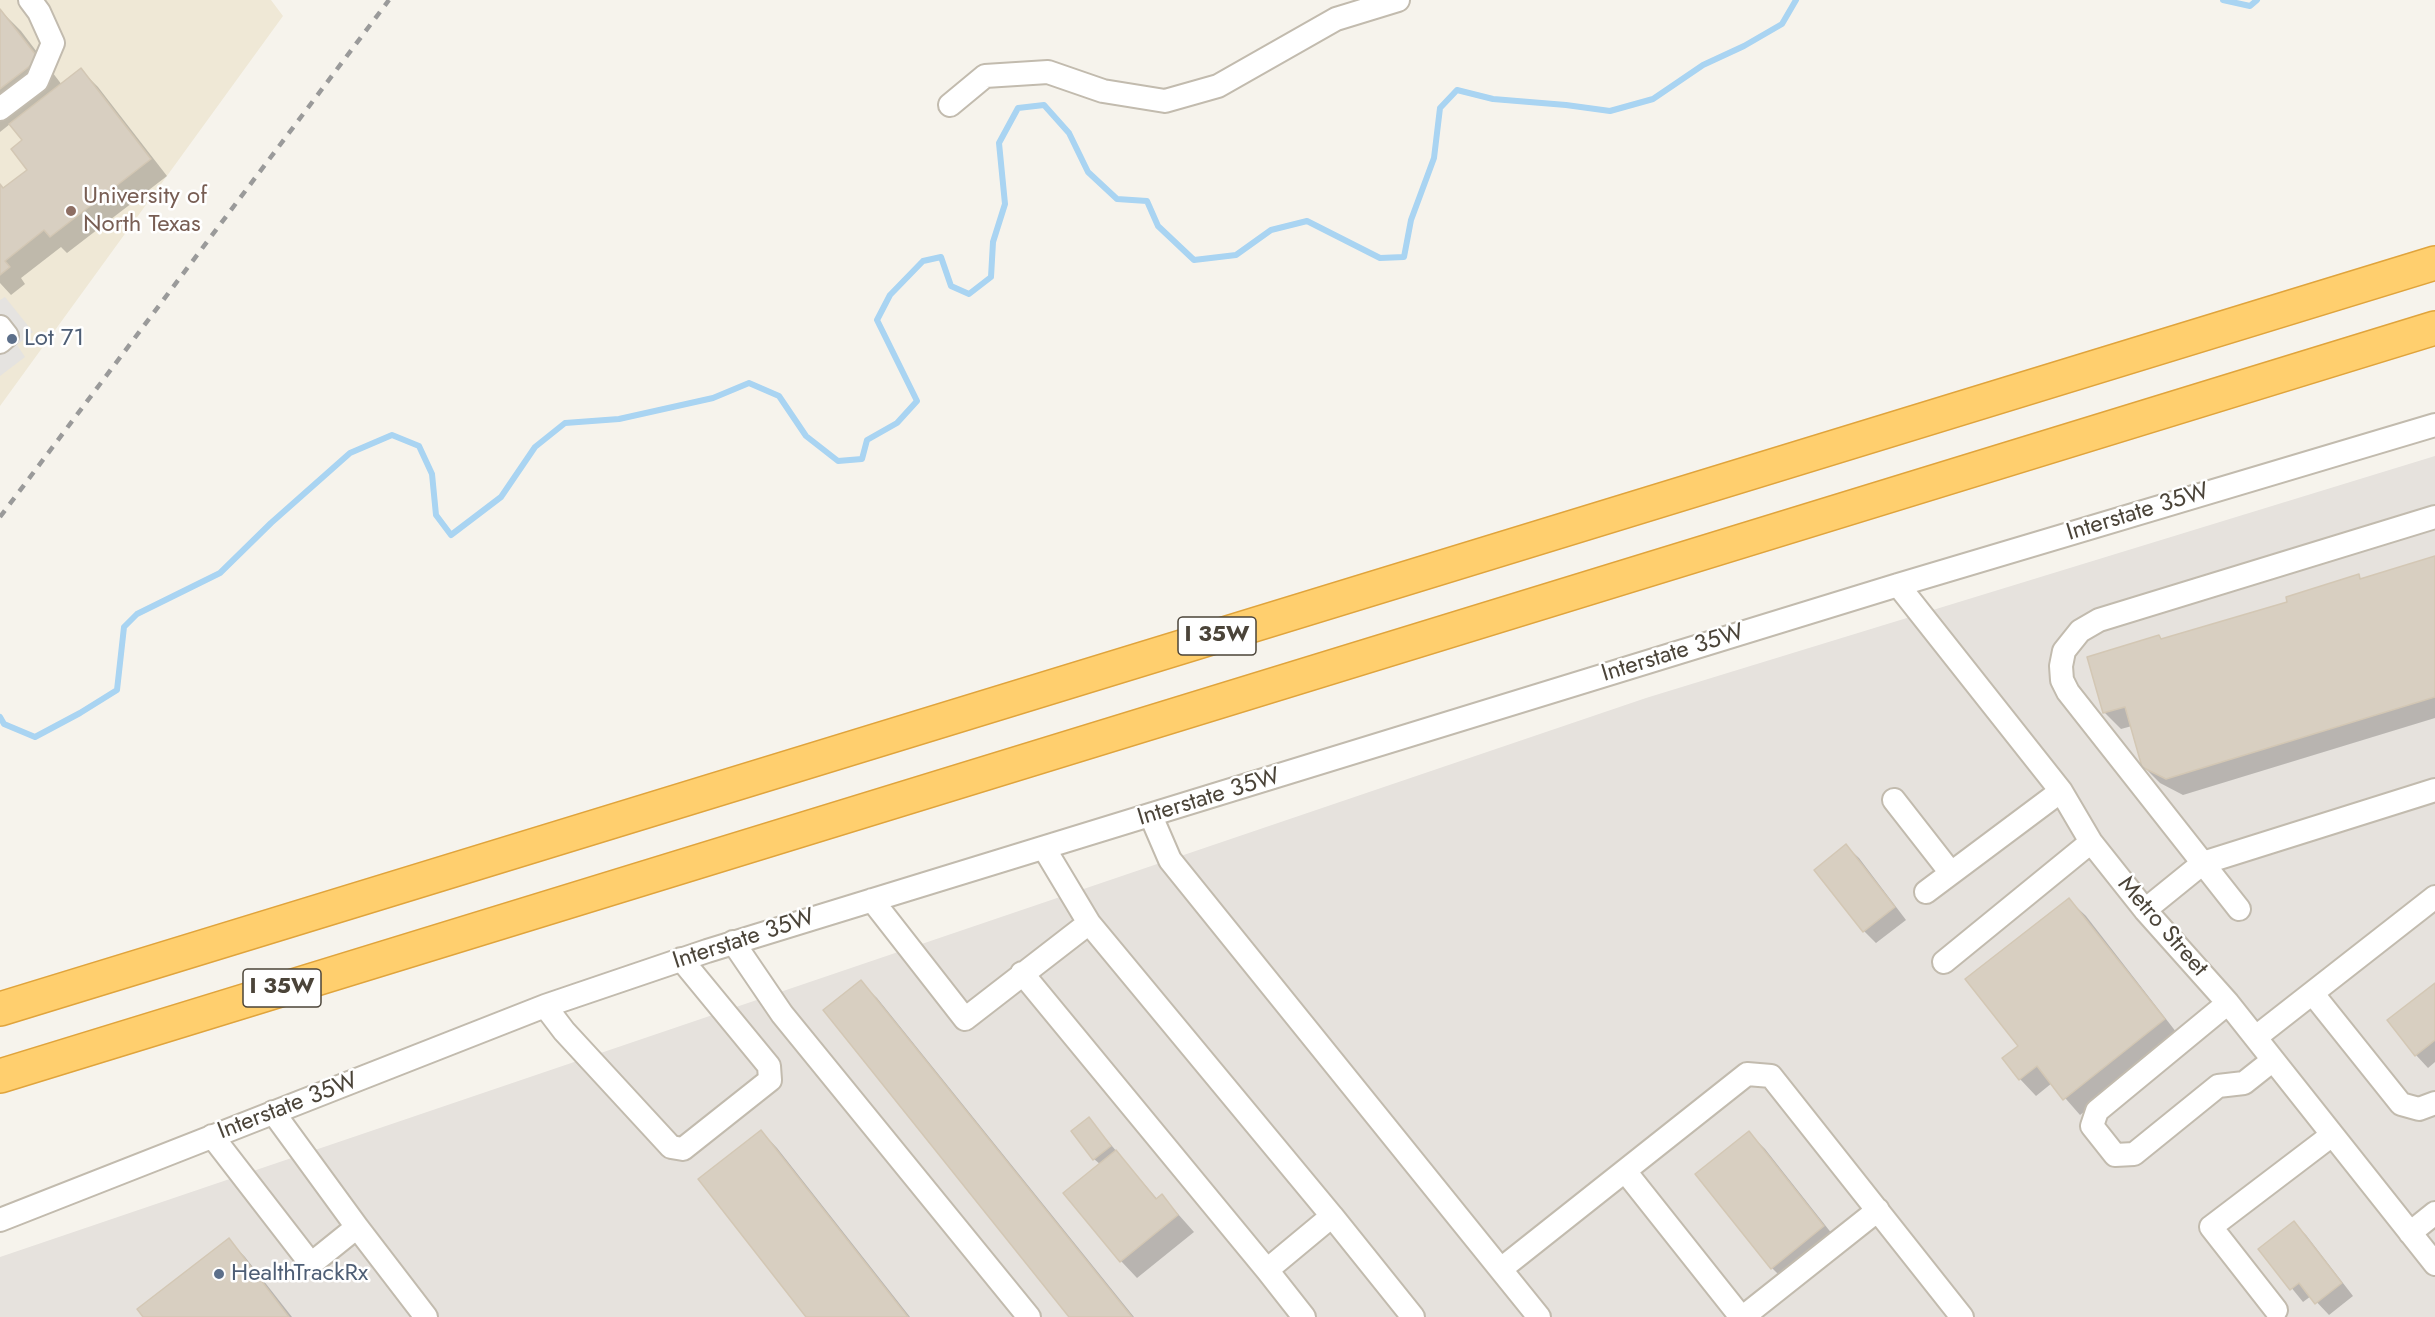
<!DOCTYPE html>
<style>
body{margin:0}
canvas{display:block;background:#f6f3ec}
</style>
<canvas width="2435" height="1317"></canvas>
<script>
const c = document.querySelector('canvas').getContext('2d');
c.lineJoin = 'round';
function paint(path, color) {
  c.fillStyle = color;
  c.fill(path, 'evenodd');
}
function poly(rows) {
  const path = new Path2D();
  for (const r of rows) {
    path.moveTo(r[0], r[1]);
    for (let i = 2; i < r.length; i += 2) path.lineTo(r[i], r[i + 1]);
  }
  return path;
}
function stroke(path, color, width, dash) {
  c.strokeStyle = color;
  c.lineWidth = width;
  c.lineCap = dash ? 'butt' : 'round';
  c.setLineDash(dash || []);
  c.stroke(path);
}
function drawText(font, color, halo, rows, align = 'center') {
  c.font = font + ' Jost,sans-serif';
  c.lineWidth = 5;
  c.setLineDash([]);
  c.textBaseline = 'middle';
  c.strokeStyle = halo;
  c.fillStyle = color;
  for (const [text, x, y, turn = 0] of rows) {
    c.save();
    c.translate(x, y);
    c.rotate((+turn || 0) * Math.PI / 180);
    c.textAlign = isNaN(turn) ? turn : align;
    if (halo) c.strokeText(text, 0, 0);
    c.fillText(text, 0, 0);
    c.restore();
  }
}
paint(poly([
 [2435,456,2435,1317,0,1317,0,1257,1646,698]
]), '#e6e2dd');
paint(poly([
 [0,0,271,0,283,16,0,406]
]), '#efe8d6');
paint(poly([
 [5,297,33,332,17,345,25,357,0,376,0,300]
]), '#e5e3e0');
paint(poly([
 [0,10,21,31,62,85,81,70,98,87,167,176,67,253,61,247,21,278,25,284,11,295,0,283,0,185,4,189,29,170,24,141,10,124,0,132],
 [2435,557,2435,718,2183,795,2160,783,2143,766,2132,726,2121,729,2104,712,2159,637,2163,640,2288,603,2358,576,2363,580],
 [1846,846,1859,858,1906,920,1876,943,1864,931],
 [2069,900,2086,916,2180,1037,2080,1115,2052,1083,2036,1096,2020,1079],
 [860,982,877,998,1134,1317,1071,1317],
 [2435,985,2435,1062,2428,1068,2416,1055],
 [1089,1119,1158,1200,1162,1196,1194,1232,1137,1278,1121,1261,1101,1165,1094,1159],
 [761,1131,777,1148,910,1317,808,1317],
 [1749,1133,1765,1149,1840,1244,1788,1284,1772,1268],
 [2293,1223,2306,1235,2353,1296,2329,1315,2311,1296,2303,1302,2260,1249],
 [229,1240,245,1257,292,1317,144,1317]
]), '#0003');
stroke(poly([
 [2223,0,2250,6,2257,0],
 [0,717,4,724,35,737,80,713,117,690,124,627,137,614,220,573,271,523,350,453,392,435,419,446,432,474,436,515,451,535,501,497,535,447,565,423,619,419,713,398,749,383,779,396,806,436,838,461,862,459,867,440,897,423,917,401,877,320,890,295,923,261,941,257,951,286,969,294,991,277,993,242,1005,204,999,143,1018,108,1044,105,1069,133,1088,172,1117,199,1147,201,1158,226,1194,260,1236,255,1271,230,1307,221,1380,258,1404,257,1411,220,1434,158,1440,108,1457,90,1493,99,1566,105,1610,111,1653,99,1703,65,1744,46,1782,24,1796,0]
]), '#a9d4f2', 6);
const building = poly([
 [0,9,39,59,0,89,0,9],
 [81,68,151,159,50,237,44,230,5,261,10,267,0,275,0,184,3,188,27,170,11,149,22,140,9,124,81,68],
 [2435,556,2435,697,2166,779,2142,767,2125,707,2103,713,2087,657,2159,635,2161,639,2287,602,2286,597,2359,574,2360,579,2435,556],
 [1846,844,1895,907,1863,932,1814,870,1846,844],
 [2069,898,2165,1019,2063,1100,2037,1066,2019,1080,2002,1058,2018,1046,1965,979,2069,898],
 [861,980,1132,1317,1069,1317,823,1010,861,980],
 [2435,983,2435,1040,2415,1056,2387,1020,2435,983],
 [1089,1117,1111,1146,1093,1160,1071,1131,1089,1117],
 [761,1130,908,1317,806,1317,698,1179,761,1130],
 [1749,1131,1824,1226,1771,1269,1695,1174,1749,1131],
 [1116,1150,1156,1199,1162,1194,1178,1215,1120,1262,1063,1193,1116,1150],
 [2294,1221,2342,1283,2315,1304,2299,1283,2290,1290,2258,1249,2294,1221],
 [229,1238,289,1317,143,1317,137,1309,229,1238]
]);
paint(building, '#d8cfc1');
stroke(building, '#d3c7b4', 1.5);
const minor = poly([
 [950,105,985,76,1048,72,1103,91,1165,101,1218,86,1336,19,1398,0],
 [0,109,37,81,53,43,39,12,30,0],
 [0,327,7,336,0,342],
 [1898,585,2061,791,2091,842,2145,910,2228,1003,2435,1264],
 [1894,800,1951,873],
 [1151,816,1170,860,1539,1317],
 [1926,892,2061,791],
 [872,900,965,1019,1089,923],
 [2239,909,2068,692,2062,680,2061,666,2064,651,2080,631,2099,620,2435,517],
 [2145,910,2203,863,2435,790],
 [733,942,782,1014,1029,1317],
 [1944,962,2091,842],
 [1022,973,1267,1270,1332,1216,1089,923,1044,848],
 [2313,994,2401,1104,2419,1109,2435,1103],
 [2228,1003,2097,1111,2092,1126,2115,1155,2134,1154,2218,1086,2244,1083,2273,1060],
 [545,1006,564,1031,671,1147,683,1149,770,1080,769,1066,681,959],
 [2256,1037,2435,897],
 [212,1136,311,1264,357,1227,273,1112],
 [1625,1171,1741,1317],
 [1332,1216,1413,1317],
 [0,1220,545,1006,707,951,1898,585,2435,425],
 [357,1227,426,1317],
 [2410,1233,2435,1213],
 [1501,1269,1747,1074,1771,1076,1962,1317],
 [1267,1270,1304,1317],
 [2276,1310,2211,1227,2332,1135],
 [1743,1317,1878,1210]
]);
const highway = poly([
 [0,1009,2435,263],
 [0,1076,2435,328]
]);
stroke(minor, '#c2bbae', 26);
stroke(highway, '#e0a43c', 36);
stroke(minor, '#fff', 22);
stroke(highway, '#ffcf6e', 33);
stroke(poly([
 [0,517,389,0]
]), '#9a9a9a', 4.5, [8, 8]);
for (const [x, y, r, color] of [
 [71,211,6,"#8d6e63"],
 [12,339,6,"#5c6f8a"],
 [219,1274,6,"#5c6f8a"]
]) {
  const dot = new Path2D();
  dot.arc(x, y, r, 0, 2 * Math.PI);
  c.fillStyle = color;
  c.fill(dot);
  stroke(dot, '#fff', 2);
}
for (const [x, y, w] of [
 [1217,636,78],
 [282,988,78]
]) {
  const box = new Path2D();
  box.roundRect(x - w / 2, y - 19, w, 38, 4.5);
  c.fillStyle = '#fff';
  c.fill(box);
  stroke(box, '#4b4439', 1.5);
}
drawText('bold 22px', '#4b4439', null, [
 ["I 35W",1217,636],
 ["I 35W",282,988]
]);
drawText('24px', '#785e54', '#fff', [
 ["University of",83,197],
 ["North Texas",83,225]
], 'left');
drawText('24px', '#4e5e75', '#fff', [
 ["Lot 71",24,339],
 ["HealthTrackRx",231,1274]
], 'left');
drawText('24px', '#4b4439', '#fff', [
 ["Interstate 35W",2138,513,-17],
 ["Interstate 35W",1673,654,-17],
 ["Interstate 35W",1209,798,-17],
 ["Metro Street",2162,927,49],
 ["Interstate 35W",744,940,-18],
 ["Interstate 35W",288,1107,-21]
]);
</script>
